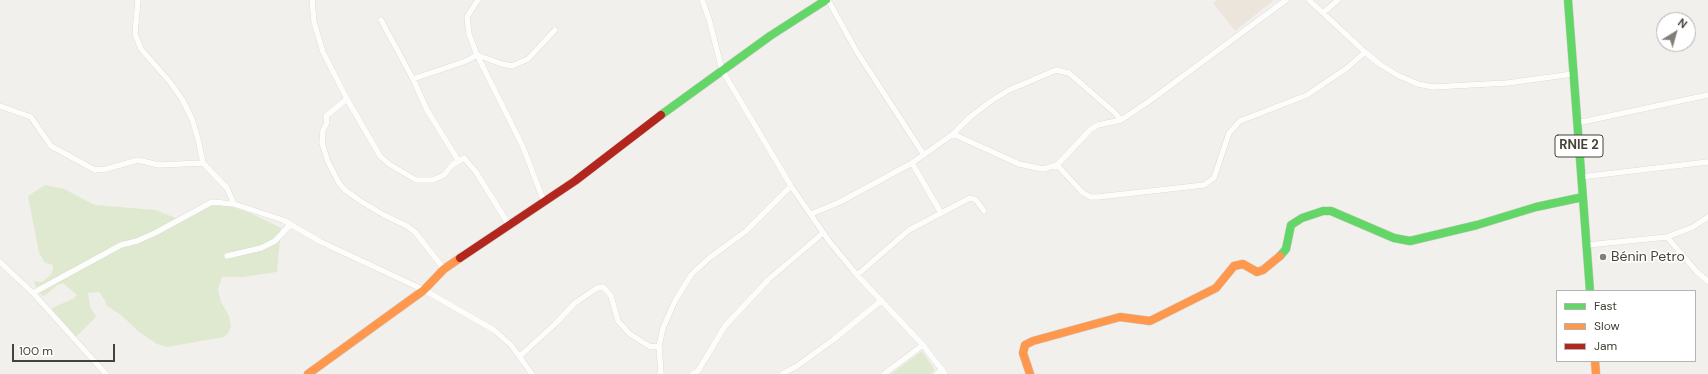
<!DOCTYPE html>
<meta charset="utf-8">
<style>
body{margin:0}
#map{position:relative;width:1708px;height:374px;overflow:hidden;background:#f2f0ed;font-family:"DM Sans",sans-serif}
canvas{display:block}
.legend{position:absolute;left:1556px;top:290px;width:140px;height:72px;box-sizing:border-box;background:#fff;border:1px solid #b5b3b0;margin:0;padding:5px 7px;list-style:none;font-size:12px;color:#474239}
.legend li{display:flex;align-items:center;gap:8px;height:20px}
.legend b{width:20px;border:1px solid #b5b3b0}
.north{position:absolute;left:1656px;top:12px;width:40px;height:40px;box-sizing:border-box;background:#fff;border:1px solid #b5b3b0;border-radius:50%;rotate:37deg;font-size:11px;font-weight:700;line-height:16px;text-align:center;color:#474239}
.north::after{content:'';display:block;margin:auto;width:14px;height:18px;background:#837f78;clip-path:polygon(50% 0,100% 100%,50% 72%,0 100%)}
.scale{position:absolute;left:12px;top:344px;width:103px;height:18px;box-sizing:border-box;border:2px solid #474239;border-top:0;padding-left:5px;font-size:12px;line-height:14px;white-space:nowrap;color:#474239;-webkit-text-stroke:3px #fff;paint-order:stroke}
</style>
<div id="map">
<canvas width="1708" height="374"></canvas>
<ul class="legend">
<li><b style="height:5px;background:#63d668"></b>Fast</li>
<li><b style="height:5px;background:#ff974d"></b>Slow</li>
<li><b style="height:5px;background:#b3261e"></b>Jam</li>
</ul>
<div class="north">N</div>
<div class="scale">100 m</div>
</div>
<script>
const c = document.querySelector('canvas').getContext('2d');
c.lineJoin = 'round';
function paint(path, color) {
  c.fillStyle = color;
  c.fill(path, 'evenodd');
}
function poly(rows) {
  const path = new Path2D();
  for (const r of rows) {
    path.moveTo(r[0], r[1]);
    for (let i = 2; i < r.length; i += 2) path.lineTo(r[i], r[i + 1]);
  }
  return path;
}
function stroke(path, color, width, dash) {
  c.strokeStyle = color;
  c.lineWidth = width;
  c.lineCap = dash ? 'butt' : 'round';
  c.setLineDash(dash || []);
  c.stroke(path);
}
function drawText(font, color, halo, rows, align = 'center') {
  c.font = font + ' "DM Sans",sans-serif';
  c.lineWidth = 3;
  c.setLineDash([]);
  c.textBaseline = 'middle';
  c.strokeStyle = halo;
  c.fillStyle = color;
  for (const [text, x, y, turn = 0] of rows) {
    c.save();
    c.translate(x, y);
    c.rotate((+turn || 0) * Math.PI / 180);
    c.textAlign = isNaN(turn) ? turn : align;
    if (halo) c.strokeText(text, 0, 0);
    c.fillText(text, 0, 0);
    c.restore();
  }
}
paint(poly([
 [1217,0,1274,0,1235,31,1213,3]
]), '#ece5db');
paint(poly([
 [45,185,64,189,95,205,156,210,183,221,209,206,226,205,248,212,281,228,277,272,242,277,222,277,218,290,221,302,229,316,231,326,228,333,224,337,167,347,157,344,139,332,121,315,106,305,106,302,99,292,88,293,90,306,96,317,75,338,50,311,54,307,73,299,77,295,63,283,57,285,46,295,42,296,35,285,34,281,42,282,46,279,52,273,53,265,45,263,39,253,28,196],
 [922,351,935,370,931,374,891,374]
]), '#dfe9d0');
const street = poly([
 [138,0,135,34,141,49,170,82,182,99,192,119,198,139,203,163,227,188,234,204],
 [312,0,314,22,323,52,347,99,380,156,389,164,416,180,433,180,444,175,452,165,464,158,476,172,509,225],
 [478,0,467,17,469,34,477,55,523,147,544,202],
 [702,0,709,19,722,70,791,186,829,241,857,275,923,345,945,374],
 [828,0,857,52,924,155],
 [1309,0,1365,52,1381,65,1399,76,1418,84,1433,87,1507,83,1573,74],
 [1323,13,1338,0],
 [381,20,413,79,427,110,458,160],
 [413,79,466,61,477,55,502,64,512,66,528,59,555,30],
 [347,99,326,116,327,123,323,130,322,143,328,162,339,183,345,190,362,202,384,215,407,226,415,232,444,269],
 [0,106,31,117,51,146,95,170,106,169,138,160,159,165,203,163],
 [1577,123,1708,95],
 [953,134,1019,164,1043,169,1057,165,1091,129,1098,125,1121,120,1148,102,1286,0],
 [912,163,941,213],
 [1057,165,1082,192,1090,197,1098,197,1204,185,1214,178,1229,133,1240,121,1307,95,1347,68,1365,52],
 [1581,177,1708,162],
 [811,214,840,202,912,163,953,134,970,117,991,101,1009,90,1056,70,1069,73,1114,112,1121,120],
 [1667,237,1697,272,1708,281],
 [1587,245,1667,237,1693,227,1708,217],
 [227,256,261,248,275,241,290,225],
 [0,262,33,293,106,374],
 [857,275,909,230,966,200,970,198,976,200,984,211],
 [33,293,121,245,137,241,155,233,212,202,234,204,283,220,321,242,424,290,494,330,511,345,532,374],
 [520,356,555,324,575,303,597,288,603,287,607,291,611,296,618,321,630,334,649,346,653,347,659,346],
 [661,374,659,346,663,328,675,301,691,275,708,259,746,231,791,186],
 [692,374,698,371,725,326,769,279,823,233],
 [782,374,797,366,833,340,882,300],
 [884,374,923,345],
 [937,374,942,369]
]);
const fast = poly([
 [1568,0,1590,291],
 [661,115,770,36,826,0],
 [1280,256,1286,249,1291,225,1302,218,1323,211,1331,211,1394,238,1410,241,1477,225,1536,207,1583,197]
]);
const slow = poly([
 [1595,361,1596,374],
 [308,374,424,290,444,269,460,258],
 [1030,374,1023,353,1025,345,1033,341,1120,317,1150,321,1216,288,1234,266,1243,264,1257,272,1263,270,1280,256]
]);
const jam = poly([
 [460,258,575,181,661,115]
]);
stroke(street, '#d0ceca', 6);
stroke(fast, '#d0cdc5', 9);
stroke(slow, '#d0cdc5', 9);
stroke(jam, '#d0cdc5', 9);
stroke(street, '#fdfdfc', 5.5);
stroke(fast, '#63d668', 8);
stroke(slow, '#ff974d', 8);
stroke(jam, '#b3261e', 8);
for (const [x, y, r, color] of [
 [1603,257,4,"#837f78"]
]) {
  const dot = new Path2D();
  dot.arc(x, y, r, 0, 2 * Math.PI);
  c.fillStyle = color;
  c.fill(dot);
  stroke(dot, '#fff', 1.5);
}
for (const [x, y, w] of [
 [1579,146,48]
]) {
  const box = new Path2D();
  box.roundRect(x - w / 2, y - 11, w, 22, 3);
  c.fillStyle = '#fff';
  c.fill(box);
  stroke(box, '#474239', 1);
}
drawText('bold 13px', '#474239', null, [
 ["RNIE 2",1579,146]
]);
drawText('14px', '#474239', '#fff', [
 ["Bénin Petro",1611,257]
], 'left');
</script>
